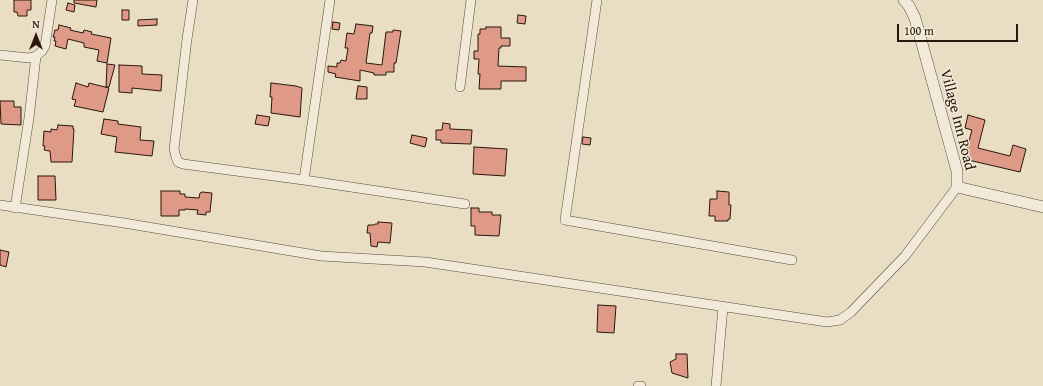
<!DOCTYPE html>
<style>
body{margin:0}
#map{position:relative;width:1043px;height:386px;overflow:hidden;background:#e9dec3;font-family:"Gentium Book Plus",serif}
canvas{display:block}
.north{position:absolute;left:16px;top:16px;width:40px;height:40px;-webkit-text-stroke:3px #f1ead8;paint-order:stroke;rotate:0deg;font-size:11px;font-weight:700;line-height:16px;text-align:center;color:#29160c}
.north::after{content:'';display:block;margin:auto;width:14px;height:18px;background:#29160c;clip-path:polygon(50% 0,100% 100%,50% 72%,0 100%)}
.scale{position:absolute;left:897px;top:24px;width:121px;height:18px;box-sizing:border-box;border:2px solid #29160c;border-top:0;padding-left:5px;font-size:12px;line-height:14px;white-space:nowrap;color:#29160c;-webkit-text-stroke:3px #f1ead8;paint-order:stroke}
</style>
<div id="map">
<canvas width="1043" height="386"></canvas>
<div class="north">N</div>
<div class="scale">100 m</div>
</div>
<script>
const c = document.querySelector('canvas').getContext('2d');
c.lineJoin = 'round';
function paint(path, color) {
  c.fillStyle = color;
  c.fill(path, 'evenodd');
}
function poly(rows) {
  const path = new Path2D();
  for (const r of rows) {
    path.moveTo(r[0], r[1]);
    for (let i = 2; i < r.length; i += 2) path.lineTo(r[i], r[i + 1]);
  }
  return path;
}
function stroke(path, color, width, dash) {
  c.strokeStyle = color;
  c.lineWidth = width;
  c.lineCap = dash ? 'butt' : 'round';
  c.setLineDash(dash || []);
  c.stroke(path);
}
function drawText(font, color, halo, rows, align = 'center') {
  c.font = font + ' "Gentium Book Plus",serif';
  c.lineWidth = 3;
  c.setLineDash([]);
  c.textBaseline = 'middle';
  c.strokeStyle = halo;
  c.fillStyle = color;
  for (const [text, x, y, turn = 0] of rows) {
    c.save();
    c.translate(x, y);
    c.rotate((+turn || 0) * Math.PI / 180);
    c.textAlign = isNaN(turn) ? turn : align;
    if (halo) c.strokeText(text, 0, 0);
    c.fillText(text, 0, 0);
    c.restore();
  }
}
const building = poly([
 [14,0,31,0,31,10,27,10,27,16,18,16,17,12,14,12,14,0],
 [74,0,97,0,96,7,74,3,74,0],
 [68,3,75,5,74,12,66,10,68,3],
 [122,10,129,10,129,20,122,20,122,10],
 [518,15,526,16,525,24,517,23,518,15],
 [157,19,157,25,138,26,138,20,157,19],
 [333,22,340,23,339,30,332,29,333,22],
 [356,24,373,26,372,33,370,33,366,63,382,65,386,32,393,32,393,30,401,31,396,63,394,63,394,72,386,72,386,75,374,75,374,73,360,70,360,81,335,77,336,74,328,72,328,66,337,67,337,63,340,63,341,60,346,61,348,48,345,48,347,33,354,34,356,24],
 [59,25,71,28,70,30,83,33,84,30,92,32,91,34,111,38,107,63,97,61,99,50,84,47,84,43,68,39,66,49,55,46,56,41,54,41,55,37,53,37,55,30,58,30,59,25],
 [486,27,501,27,501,38,510,38,510,46,501,46,501,48,499,48,498,66,526,67,526,81,501,81,501,89,479,89,480,74,478,74,479,59,474,59,474,51,478,51,478,34,480,34,480,29,486,29,486,27],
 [107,64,115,65,109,87,106,87,107,64],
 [119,65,142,66,142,74,162,75,161,91,132,88,132,93,119,92,119,65],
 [76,83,88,87,89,83,109,88,103,112,74,106,76,100,72,99,76,83],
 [271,83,296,86,302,88,300,117,271,113,272,97,270,97,271,83],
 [358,86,367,87,367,99,356,99,358,86],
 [0,101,14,101,14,107,21,107,21,125,1,124,0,101],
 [257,115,270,117,268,126,255,124,257,115],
 [968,115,985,120,978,148,1010,156,1013,145,1026,149,1020,172,964,159,972,130,965,128,968,115],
 [104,119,118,121,118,124,141,127,140,140,154,141,152,156,115,152,117,137,101,134,104,119],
 [443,123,450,124,450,129,472,130,471,144,441,143,441,140,436,140,436,130,442,130,443,123],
 [58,125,73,126,73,129,74,129,72,162,51,162,50,151,44,150,45,146,43,146,44,131,51,132,51,129,57,130,58,125],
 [412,135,427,138,425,147,410,143,412,135],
 [583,137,591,138,590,145,582,144,583,137],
 [474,147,507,149,505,176,473,174,474,147],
 [38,176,55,176,56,200,38,200,38,176],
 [161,191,180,191,180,194,185,194,185,197,199,198,200,193,202,192,212,193,210,212,206,212,206,215,197,214,198,210,185,209,185,210,179,210,179,216,161,216,161,191],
 [717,191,729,192,729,205,731,205,730,219,728,219,728,221,715,221,715,216,709,216,710,199,717,199,717,191],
 [471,208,479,208,479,212,492,212,492,215,501,215,499,236,475,235,475,226,471,226,471,208],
 [378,222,392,223,390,243,378,242,377,247,371,246,370,233,367,233,368,225,374,225,375,224,378,224,378,222],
 [0,250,9,252,6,267,0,265,0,250],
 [598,305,616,306,614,333,597,332,598,305],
 [676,354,687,354,688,378,672,373,670,362,676,359,676,354]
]);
paint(building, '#de9a86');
stroke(building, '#29160c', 1);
const minor = poly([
 [193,0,187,39,174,149,176,157,178,162,183,164,304,180,465,204],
 [597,0,565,220,792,260],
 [0,55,29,58,36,56,42,51,45,46,52,0],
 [460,87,471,0],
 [304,180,330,0],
 [0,205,124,223,321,256,425,262,827,322,840,320,851,312,905,256,957,187],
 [15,208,29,118,36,56],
 [638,386,641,386],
 [716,386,723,307]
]);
const tertiary = poly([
 [904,0,909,6,915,18,957,171,957,187,1043,207]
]);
stroke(minor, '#59483a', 10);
stroke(tertiary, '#59483a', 12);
stroke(minor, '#f1ead8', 9);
stroke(tertiary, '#f1ead8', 11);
drawText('15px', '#29160c', '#f1ead8', [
 ["Village Inn Road",957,120,76]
]);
</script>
